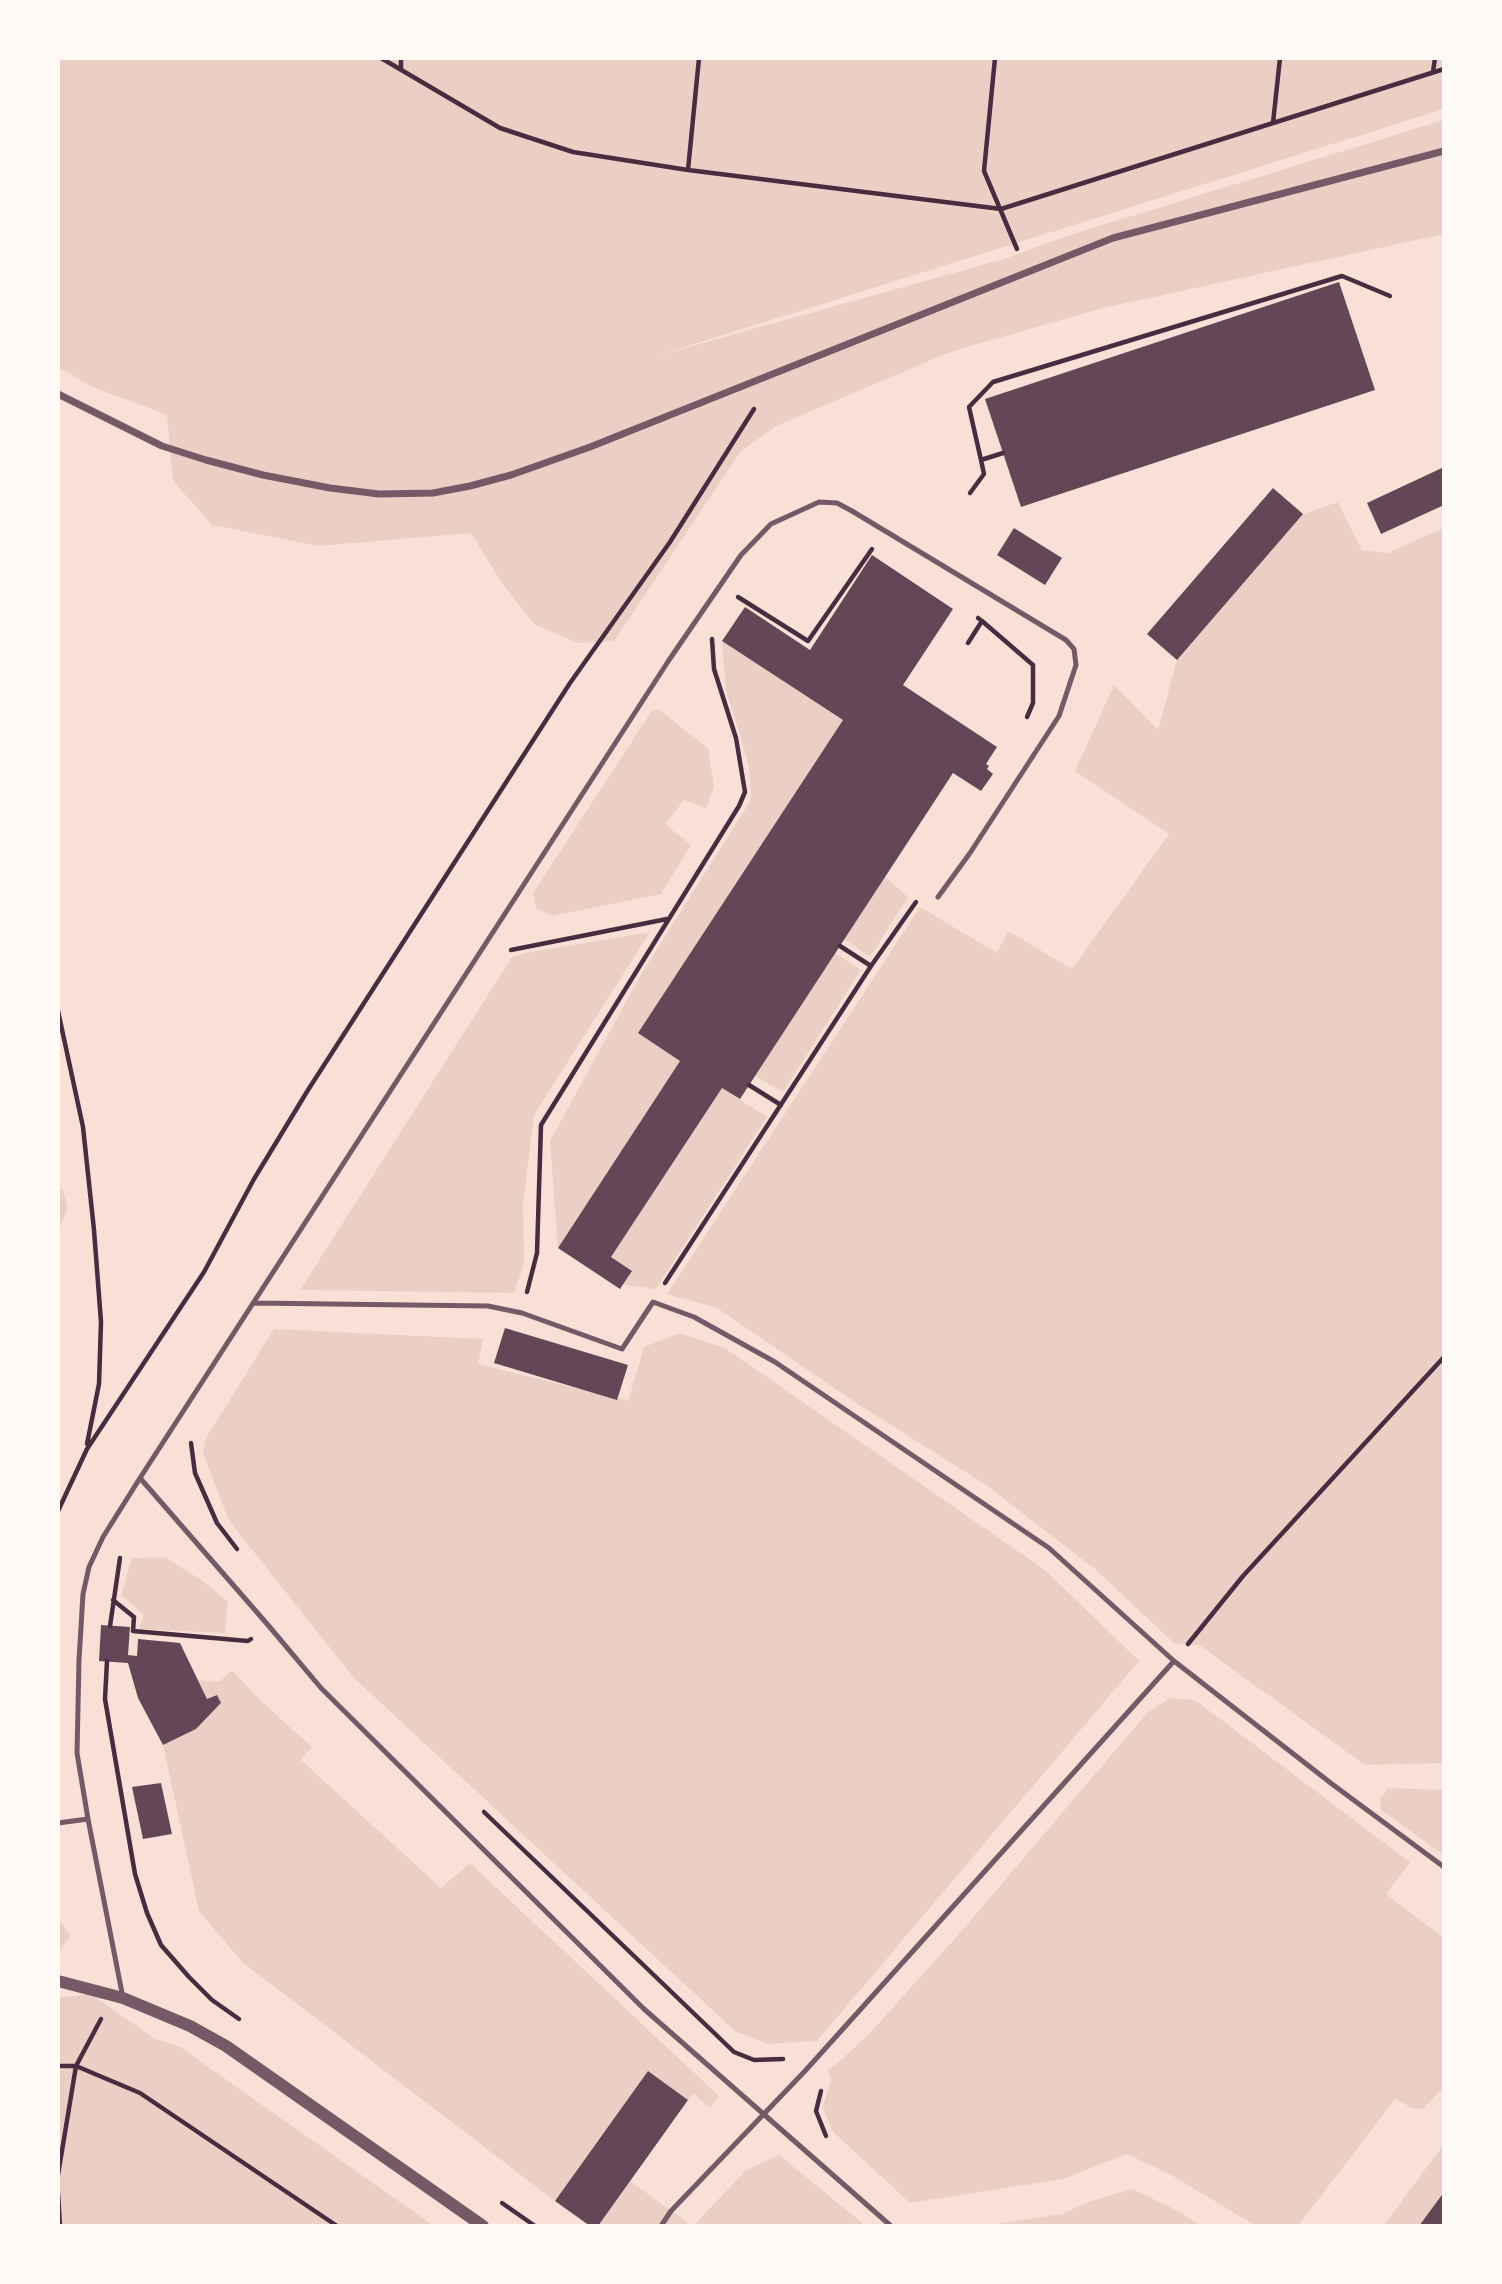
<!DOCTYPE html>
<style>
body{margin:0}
#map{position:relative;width:1502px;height:2284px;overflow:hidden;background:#f7e1d7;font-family:Commissioner,sans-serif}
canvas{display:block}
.frame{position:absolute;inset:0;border:60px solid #fffaf5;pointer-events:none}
</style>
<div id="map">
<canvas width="1502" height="2284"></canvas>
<div class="frame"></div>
</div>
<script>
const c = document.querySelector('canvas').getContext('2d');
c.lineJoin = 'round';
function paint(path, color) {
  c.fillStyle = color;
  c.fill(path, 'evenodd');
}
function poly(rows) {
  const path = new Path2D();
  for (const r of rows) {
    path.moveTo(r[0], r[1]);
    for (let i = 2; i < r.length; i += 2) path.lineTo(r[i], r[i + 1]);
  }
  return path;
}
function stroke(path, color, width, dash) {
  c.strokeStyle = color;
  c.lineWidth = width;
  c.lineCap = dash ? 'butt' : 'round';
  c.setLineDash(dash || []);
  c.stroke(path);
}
paint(poly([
 [58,58,1444,58,1444,109,656,356,1004,259,1070,235,1444,120,1444,234,1103,308,953,351,778,425,741,451,614,641,578,643,535,625,501,582,471,533,319,546,212,525,173,481,167,415,93,387,58,367],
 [1338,502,1362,550,1387,553,1444,528,1444,1763,1365,1765,1199,1645,1175,1644,1096,1570,986,1485,856,1403,717,1308,667,1294,920,907,997,953,1008,931,1072,969,1169,834,1075,771,1114,685,1158,730,1177,660,1303,514],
 [722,641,843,720,638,1033,680,1061,558,1248,550,1141,643,971,751,800,749,766,726,690],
 [658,709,708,748,714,787,706,808,684,800,665,824,691,845,661,894,552,916,536,908,533,893,651,712],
 [885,877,908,897,870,957,844,939],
 [650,932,534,1115,523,1204,524,1264,514,1293,300,1290,512,957,531,952],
 [835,953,861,970,783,1092,755,1076],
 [722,1088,767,1117,656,1289,623,1285,632,1271,611,1257],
 [58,1188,63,1191,68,1208,58,1232],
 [274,1329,483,1339,478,1364,628,1401,644,1347,680,1333,725,1348,1045,1570,1139,1661,817,2041,767,2044,735,2031,355,1679,229,1521,203,1453,206,1438],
 [165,1557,203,1581,228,1602,225,1633,139,1629,144,1615,121,1595,132,1558],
 [232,1670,259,1699,312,1747,301,1760,441,1888,470,1863,719,2096,710,2108,694,2094,688,2100,648,2071,555,2201,242,1962,199,1911,163,1745,196,1729,221,1704,216,1695,207,1699,198,1680,219,1682],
 [1170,1698,1195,1700,1410,1862,1386,1894,1444,1938,1444,2087,1423,2109,1412,2108,1395,2099,1298,2226,1259,2226,1253,2224,1171,2175,1127,2154,1063,2179,910,2203,833,2132,823,2107,831,2080,828,2069,833,2067,869,2034,959,1934,1147,1713],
 [1388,1788,1444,1790,1444,1855,1381,1810,1380,1799],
 [58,1917,70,1936,58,1953],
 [91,1994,155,2039,180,2047,434,2226,58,2226,58,1998],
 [1444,2144,1444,2192,1419,2226,1383,2226],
 [779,2155,866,2226,693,2226,746,2170],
 [630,2181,692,2226,598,2226],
 [1133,2189,1180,2212,1201,2226,983,2226,1062,2214,1091,2201]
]), '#ebcfc5');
paint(poly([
 [1339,282,1375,390,1021,507,985,399],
 [1444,467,1444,505,1381,534,1367,503],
 [1273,488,1303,514,1177,660,1147,634],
 [1014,528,1062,558,1045,585,997,555],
 [872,555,953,609,903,685,997,747,986,764,989,766,987,769,993,774,981,791,953,773,740,1099,722,1088,611,1257,632,1271,620,1289,558,1248,680,1061,638,1033,843,720,722,641,745,607,810,650],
 [505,1328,628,1365,617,1400,494,1363],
 [101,1625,130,1627,128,1655,137,1656,138,1639,180,1643,207,1699,217,1695,221,1703,196,1729,163,1745,138,1698,128,1663,99,1661],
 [161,1783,172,1834,143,1839,132,1787],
 [648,2071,688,2100,598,2226,590,2226,555,2201],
 [1444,2192,1444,2226,1419,2226]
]), '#644757');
stroke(poly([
 [381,58,500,128,573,152,688,170,1001,209,1444,69],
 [995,58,984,171,1017,249],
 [401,69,401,58],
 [1433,72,1435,58],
 [1273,123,1280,58],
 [688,170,699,58],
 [1003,453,981,460,969,407,993,382,1342,276,1390,296],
 [970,493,984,474,981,460],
 [738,597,808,641,872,549],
 [982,621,1033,665,1033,703,1027,717],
 [968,643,982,621,978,618],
 [840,946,871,966],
 [511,950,667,919],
 [58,1011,83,1127,94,1230,101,1322,99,1384,87,1444],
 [749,1085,781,1105],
 [665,1283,871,966,916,902],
 [527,1292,537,1253,541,1125,739,806,745,792,736,738,714,669,712,639],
 [191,1443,195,1473,217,1523,237,1549],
 [58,1511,87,1449,204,1272,254,1179,308,1090,570,683,670,542,754,409],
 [113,1600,134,1617,133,1631,248,1641,251,1639],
 [110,1626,120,1558],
 [1188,1644,1243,1576,1444,1357],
 [107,1661,105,1699,135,1874,147,1913,161,1945,189,1977,212,2000,239,2019],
 [484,1812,734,2052,754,2060,783,2059],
 [58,2066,76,2066,140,2093,337,2226],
 [821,2091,816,2111,826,2136],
 [58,2175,76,2066,101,2019],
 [58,2193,60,2226],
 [502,2203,535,2226]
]), '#4a2c40', 4.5);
stroke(poly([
 [253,1303,488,1306,522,1313,622,1349,653,1302,694,1317,775,1362,1049,1548,1174,1661,1332,1784,1444,1867],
 [140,1478,268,1625,321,1688,644,2009,891,2226],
 [58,1823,88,1819],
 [123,1998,88,1819,77,1753,79,1660,83,1594,89,1567,103,1537,140,1478,669,660,741,555,771,524,819,502,837,503,852,511,1066,640,1074,649,1076,665,1059,716,970,853,938,897],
 [661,2226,671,2211,805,2071,1174,1661]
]), '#755966', 5);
stroke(poly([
 [58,394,162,446,206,460,263,475,330,488,379,494,433,493,470,486,511,475,590,447,1113,238,1444,151]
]), '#755966', 7);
stroke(poly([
 [58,1981,123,1998,190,2026,226,2046,483,2226]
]), '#755966', 12);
</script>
